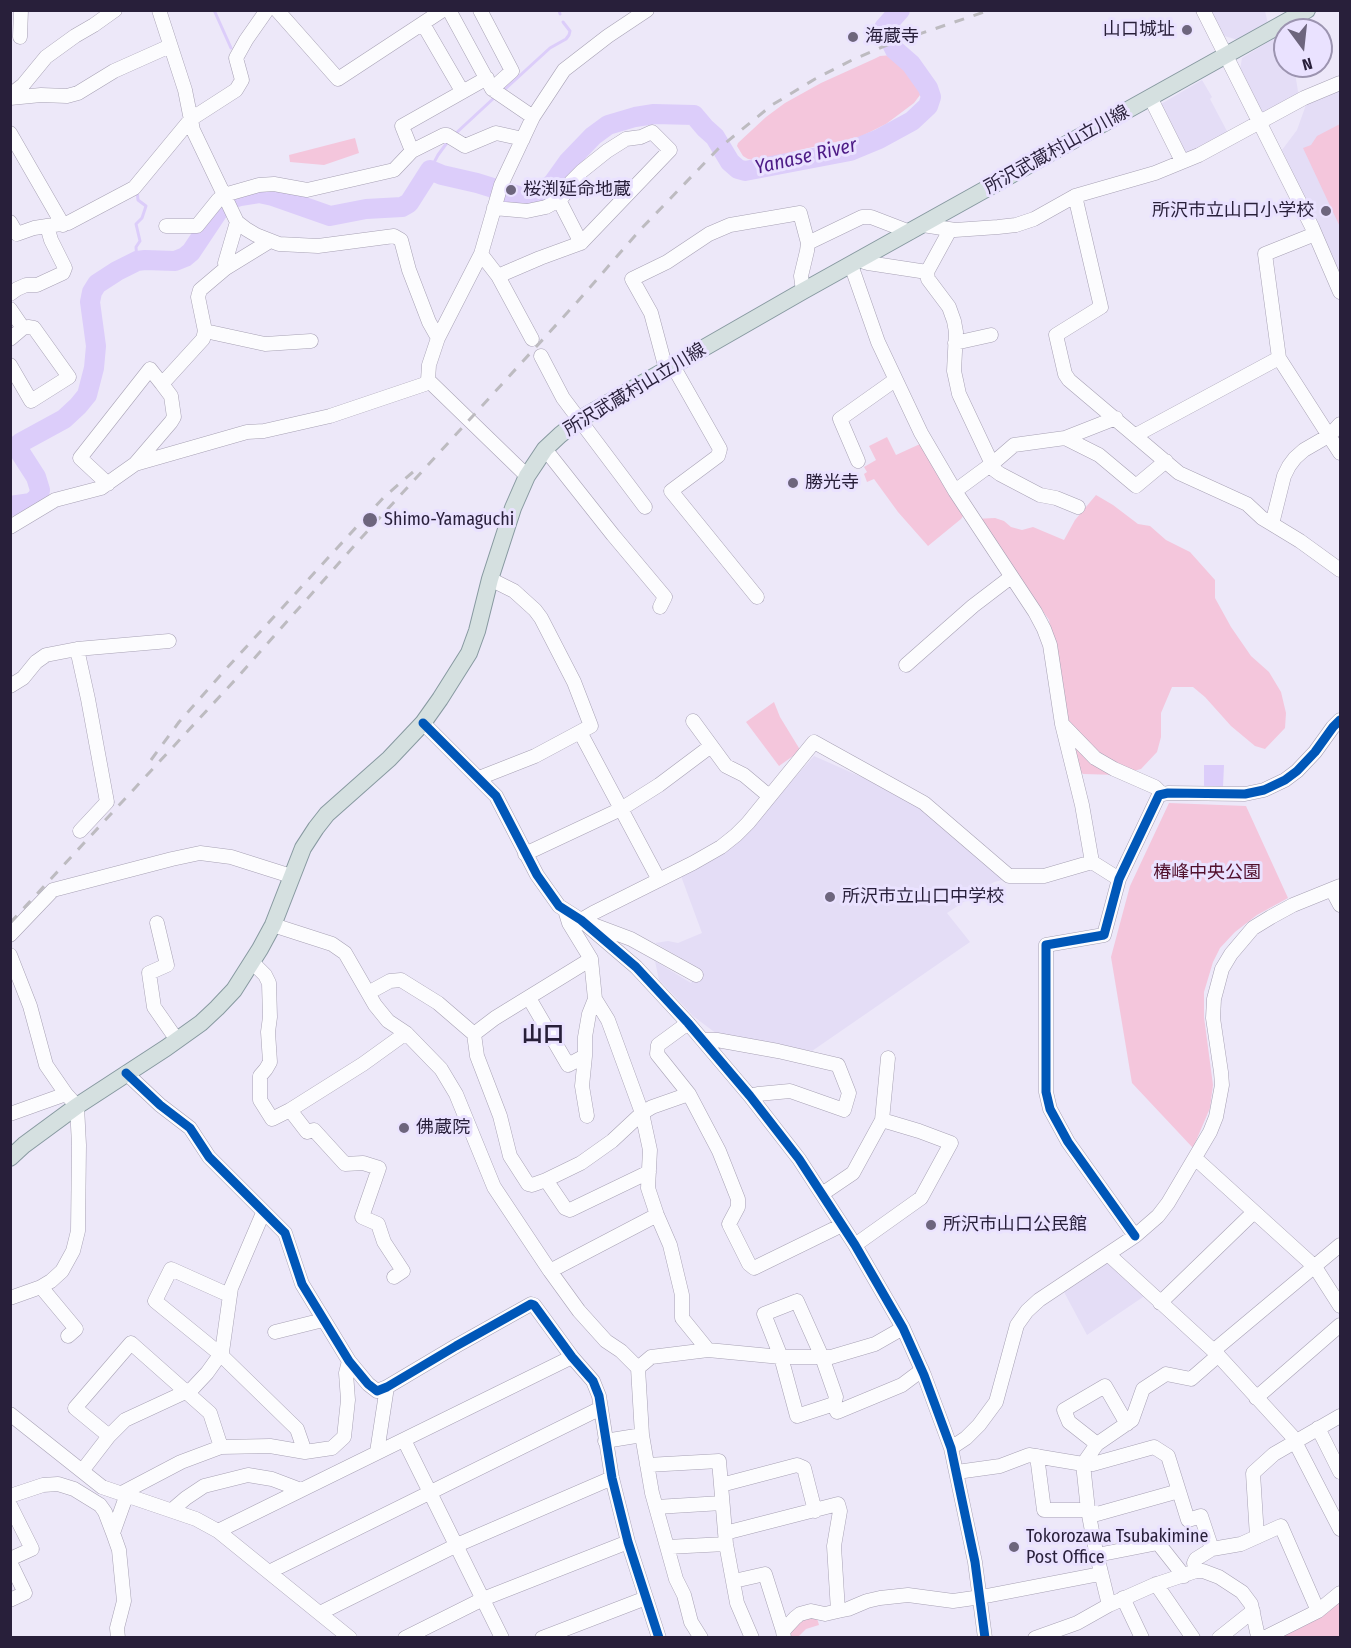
<!DOCTYPE html>
<meta charset="utf-8">
<style>
body{margin:0}
#map{position:relative;width:1351px;height:1648px;overflow:hidden;background:#ede8f9;font-family:"Fira Sans Condensed",sans-serif}
canvas{display:block}
.frame{position:absolute;inset:0;border:12px solid #281f3a;pointer-events:none}
.north{position:absolute;left:1273px;top:18px;width:60px;height:60px;box-sizing:border-box;background:#eae2ff;border:2px solid #9c94b0;border-radius:50%;rotate:165deg;font-size:16px;font-weight:700;line-height:24px;text-align:center;color:#281f3a}
.north::after{content:'';display:block;margin:auto;width:21px;height:27px;background:#6d657d;clip-path:polygon(50% 0,100% 100%,50% 72%,0 100%)}
</style>
<div id="map">
<canvas width="1351" height="1648"></canvas>
<div class="frame"></div>
<div class="north">N</div>
</div>
<script>
const c = document.querySelector('canvas').getContext('2d');
c.lineJoin = 'round';
function paint(path, color) {
  c.fillStyle = color;
  c.fill(path, 'evenodd');
}
function poly(rows) {
  const path = new Path2D();
  for (const r of rows) {
    path.moveTo(r[0], r[1]);
    for (let i = 2; i < r.length; i += 2) path.lineTo(r[i], r[i + 1]);
  }
  return path;
}
function stroke(path, color, width, dash) {
  c.strokeStyle = color;
  c.lineWidth = width;
  c.lineCap = dash ? 'butt' : 'round';
  c.setLineDash(dash || []);
  c.stroke(path);
}
function drawText(font, color, halo, rows, align = 'center') {
  c.font = font + ' "Fira Sans Condensed","Noto Sans JP",sans-serif';
  c.lineWidth = 6;
  c.setLineDash([]);
  c.textBaseline = 'middle';
  c.strokeStyle = halo;
  c.fillStyle = color;
  for (const [text, x, y, turn = 0] of rows) {
    c.save();
    c.translate(x, y);
    c.rotate((+turn || 0) * Math.PI / 180);
    c.textAlign = isNaN(turn) ? turn : align;
    if (halo) c.strokeText(text, 0, 0);
    c.fillText(text, 0, 0);
    c.restore();
  }
}
paint(poly([
 [1210,11,1265,11,1268,24,1238,40,1221,35],
 [1281,34,1285,44,1285,66,1294,66,1299,98,1263,115,1240,70,1242,58],
 [1202,80,1212,97,1210,99,1229,135,1187,155,1160,108,1161,104],
 [1340,89,1340,273,1282,150,1297,130,1307,102],
 [814,756,918,802,1001,876,1002,880,994,882,947,913,970,942,812,1051,721,1037,693,1016,659,980,655,961,691,983,700,969,655,943,668,941,678,943,702,933,681,876,742,837],
 [1111,1259,1146,1295,1087,1335,1064,1292]
]), '#e4ddf6');
paint(poly([
 [892,55,915,79,921,91,920,95,914,103,886,124,860,137,799,150,759,161,748,159,743,156,737,146,738,143,766,117,785,103,821,83,874,59,880,56],
 [1340,124,1340,227,1303,148,1311,145,1317,136],
 [355,138,359,153,324,165,290,162,289,155],
 [887,437,896,455,920,444,963,516,961,519,928,546,898,512,874,479,867,482,864,474,867,472,864,467,876,460,869,446],
 [1096,495,1113,505,1138,524,1150,526,1166,540,1190,552,1215,580,1215,598,1231,627,1251,656,1269,672,1281,692,1286,713,1285,728,1265,749,1255,746,1231,726,1205,697,1193,687,1172,687,1161,713,1161,737,1157,752,1141,769,1118,775,1083,774,1071,764,1057,662,1049,620,1007,560,974,519,995,518,1004,521,1011,527,1022,530,1033,527,1064,540,1075,520],
 [774,702,780,717,802,753,797,760,793,756,779,766,746,722],
 [1169,803,1246,806,1288,898,1257,915,1235,932,1220,948,1213,962,1204,992,1204,1017,1213,1085,1210,1108,1193,1148,1132,1083,1111,957,1130,886],
 [1340,1599,1340,1637,1277,1638],
 [807,1618,817,1618,819,1625,806,1629,798,1637,788,1638,791,1626]
]), '#f4c6dc');
paint(poly([
 [1204,765,1224,765,1223,787,1204,786]
]), '#dccdfa');
stroke(poly([
 [214,10,231,48],
 [559,10,560,14],
 [503,91,550,48,566,39,569,35,570,31,563,22],
 [454,135,495,97],
 [430,170,438,155,449,140],
 [137,261,136,247,140,241,136,224,142,218,146,206,138,200,137,190]
]), '#dccdfa', 3);
stroke(poly([
 [10,506,31,503,38,497,40,490,36,477,18,449,20,443,64,419,78,406,87,395,94,368,96,346,90,302,92,292,97,284,117,271,137,261,145,260,175,261,185,257,191,252,221,207,231,199,240,196,259,193,273,196,330,216,366,209,402,207,409,203,430,170,442,175,477,183,522,197,537,196,553,183,568,162,593,136,608,125,635,117,654,114,694,115,705,128,715,137,730,162,738,169,745,171,850,151,879,139,912,121,928,106,931,97,928,88,911,64,895,50,884,28,900,10]
]), '#dccdfa', 20);
const minor = poly([
 [159,10,185,90,193,130,237,222,246,229,256,235,279,244,318,246,394,236,401,240,409,270,429,322,438,338],
 [277,10,338,79,443,10],
 [449,10,492,89,533,117],
 [480,10,512,71,492,89],
 [1203,10,1312,227,1340,292],
 [423,24,462,91],
 [20,37,21,10],
 [10,95,23,85,46,57,75,36,94,25,115,10],
 [1150,97,1182,161],
 [10,98,41,95,67,96,78,93,114,71,170,46],
 [10,133,63,225],
 [412,151,402,126,487,78],
 [1075,196,1101,307,1056,335,1065,374,1069,380,1179,473,1247,504,1262,518,1272,524],
 [559,200,581,243],
 [494,208,527,211,546,207,559,200,564,195,571,182,582,171,607,151,626,139,641,137,652,132,670,150,581,243,540,258,498,276],
 [10,222,17,234,34,228,47,226],
 [923,225,955,230,998,227,1016,225,1034,219,1075,196,1155,173,1199,155,1304,98,1340,83],
 [166,226,197,226,218,200,224,195,259,185,274,184,307,190,394,170,412,151,444,135,447,135,465,146,496,133,523,139],
 [950,230,927,272,928,279,949,307,954,321,956,332,954,371,956,380,959,394,992,464,989,466,1000,474,1040,495,1056,498,1078,507],
 [1315,234,1265,254,1279,358,1340,453],
 [808,243,862,217,871,217,910,232],
 [481,254,498,276,532,339],
 [858,260,868,263,927,272],
 [851,265,878,342,921,433,955,491,1035,612,1044,629,1050,645,1062,724,1082,805,1092,862,1119,879],
 [226,268,270,241],
 [10,294,17,289,26,285,37,285,63,273,65,268,51,240,47,226,68,223,134,188,191,119,236,90,242,80,236,58,246,40,267,10],
 [10,309,23,328,10,339],
 [205,331,265,344,311,341],
 [955,343,991,335],
 [541,356,563,398,645,507],
 [10,365,31,401,69,377,34,328,28,327,23,328],
 [673,366,720,449,718,456,671,491,757,597],
 [666,369,651,313,632,279,667,262,709,234,730,225,800,213,808,243,807,251,801,276,803,291],
 [1340,424,1330,435,1304,450,1295,458,1289,466,1284,476,1272,524,1300,541,1340,570],
 [1136,435,1279,358],
 [1065,438,1116,418],
 [545,449,613,535,665,597,660,607],
 [858,461,840,419,895,380],
 [135,464,171,422,174,417,171,396,162,384,203,339,205,331,198,297,200,290,226,268,225,263,237,222],
 [992,464,1014,445,1065,438,1099,455,1136,486,1166,461],
 [527,476,428,380,429,365,438,338,481,254,501,185,533,117,564,70,608,36,647,10],
 [108,484,80,458,150,369,162,384],
 [955,491,989,466],
 [10,527,55,500,101,488,135,464,247,432,264,431,330,416,425,384,428,380],
 [77,649,88,699,107,802,80,831],
 [906,665,973,606,1011,577],
 [10,686,23,678,36,662,46,655,77,649,169,641],
 [693,721,726,766,744,775,769,796],
 [423,723,496,796,537,875,559,906,581,920,636,967,688,1023,750,1096,799,1159,855,1245,903,1328,924,1375,951,1448,975,1562,985,1638],
 [1062,724,1095,758,1114,769,1155,787,1162,794],
 [580,732,659,880],
 [479,778,535,756,591,726,574,682,541,618,535,610,514,591,490,579],
 [525,854,621,809,659,785,711,746],
 [1332,890,1340,905],
 [565,910,569,923,591,959,595,999,608,1020,642,1113,650,1150,648,1188,657,1215,670,1245,682,1295,682,1318,708,1350],
 [581,920,593,913,693,863,721,847,736,835,748,823,814,742,924,803,1009,876,1044,876,1092,862],
 [157,923,167,965,149,973,154,1007,177,1040],
 [591,924,631,939,696,975],
 [273,925,332,944,345,953,375,1005,388,1021,406,1033,441,1069,456,1094,494,1187,550,1271,579,1311,606,1341,621,1351,638,1368,642,1435,652,1493,676,1579,684,1595,691,1622,701,1638],
 [10,935,53,890,172,859,200,853,231,857,291,876],
 [10,955,30,1006,46,1065,66,1094,77,1106,79,1145,78,1231,73,1251,62,1271,51,1281,41,1287,10,1298],
 [252,962,265,975,269,983,270,1017,268,1032,270,1062,266,1069,260,1076,260,1100,272,1119,290,1110],
 [368,993,390,981,401,980,438,1003,474,1034,495,1018,591,959],
 [529,998,568,1065,585,1056],
 [688,1023,658,1045,657,1054,689,1094,719,1151,738,1199,738,1207,729,1224,749,1264,754,1268,842,1225],
 [474,1034,477,1056,500,1116,510,1156,528,1184,532,1185,546,1180,581,1163,612,1141,642,1113,652,1107,689,1094],
 [703,1040,717,1040,778,1051,838,1065,849,1093,844,1110,790,1091,758,1094,750,1096],
 [126,1073,160,1105,190,1128,209,1157,285,1233,302,1284,349,1361,368,1384,377,1391,387,1387,456,1346,531,1304,534,1305,572,1357,593,1381,599,1396,612,1478,628,1542,659,1638],
 [10,1114,66,1094],
 [587,1116,582,1086,585,1056,585,1037,589,1014,595,999],
 [1195,1158,1315,1267,1340,1306],
 [546,1180,565,1208,570,1210,649,1172],
 [822,1194,853,1173,882,1120,888,1058],
 [1135,1236,1068,1142,1050,1109,1046,1092,1046,945,1104,935,1119,879,1159,795,1168,793,1245,794,1264,790,1285,780,1297,771,1315,752,1333,727,1340,720],
 [855,1245,921,1198,951,1143,919,1131,882,1120],
 [1108,1254,1216,1353,1292,1436,1340,1529],
 [550,1271,657,1215],
 [394,1277,403,1271,384,1242,378,1224,362,1217,379,1168,363,1163,345,1164,314,1130,307,1132,290,1110,363,1064,406,1033],
 [41,1287,76,1329,68,1336],
 [229,1295,171,1269,155,1301,220,1354,297,1429,305,1452],
 [797,1301,822,1357,836,1397,834,1404,797,1416,781,1357,764,1314,797,1301],
 [1160,1303,1254,1212],
 [275,1332,323,1320],
 [638,1368,651,1357,708,1350,781,1357,831,1357,875,1344,903,1328],
 [1256,1398,1340,1325],
 [834,1404,837,1412,902,1385,922,1370],
 [10,1414,102,1487,196,1519,218,1531,350,1638],
 [1318,1428,1340,1472],
 [109,1436,75,1408,131,1343,210,1413,221,1447],
 [404,1440,502,1638],
 [605,1441,642,1435],
 [1097,1444,1069,1422,1064,1410,1105,1386,1127,1424],
 [951,1448,966,1438,979,1425,996,1402,1017,1325,1027,1311,1039,1300,1135,1236,1158,1216,1168,1203,1210,1132,1216,1117,1222,1085,1221,1072,1213,1018,1214,999,1222,969,1231,954,1253,928,1271,917,1293,905,1340,886],
 [377,1452,387,1387],
 [1037,1456,1044,1510,1088,1510,1097,1514,1179,1491],
 [1083,1464,1097,1444,1132,1420,1143,1389,1166,1374,1191,1379,1214,1359,1218,1347,1340,1245],
 [1083,1464,1093,1464,1154,1447,1168,1456,1188,1520,1201,1516,1212,1549],
 [647,1465,719,1461,726,1544,737,1603,752,1638],
 [82,1471,109,1436,125,1420,192,1389,207,1373,222,1352,231,1288,263,1213],
 [957,1472,1000,1466,1029,1455,1083,1464,1088,1510,1096,1552,1109,1605],
 [721,1485,797,1465,804,1468,815,1511],
 [122,1493,181,1462,221,1447,270,1446,305,1452,332,1448,344,1437,348,1400,346,1373,349,1361],
 [10,1496,43,1485,58,1484,74,1489,100,1505,105,1512,113,1533],
 [10,1505,32,1549,10,1559],
 [656,1507,722,1503],
 [172,1510,186,1498,204,1486,248,1475,272,1479,301,1490],
 [218,1531,572,1357],
 [725,1533,838,1504,840,1511,834,1546,838,1611],
 [1257,1537,1253,1473,1274,1454,1340,1416],
 [667,1547,726,1544],
 [1097,1555,1158,1543,1184,1576],
 [10,1562,25,1593,10,1600],
 [1196,1571,1194,1563,1196,1559,1212,1549,1241,1544,1281,1526,1318,1611],
 [269,1572,601,1408],
 [734,1581,765,1574,783,1631],
 [1156,1584,1193,1638],
 [1123,1598,1142,1638],
 [320,1613,457,1545,612,1478],
 [118,1638,117,1628,124,1601,119,1550,113,1533,127,1494],
 [405,1638,483,1599,628,1542],
 [542,1638,646,1598],
 [784,1638,783,1631,795,1618,800,1614,811,1611,825,1614,838,1611,848,1609,867,1601,880,1598,908,1595,953,1601,981,1597,1100,1574],
 [1035,1638,1077,1623,1109,1605,1154,1585,1196,1571,1203,1571,1219,1577,1242,1592,1251,1604,1257,1632,1260,1638],
 [1219,1638,1253,1611],
 [1264,1638,1318,1611,1340,1593]
]);
const major = poly([
 [10,1158,24,1145,77,1106,166,1048,201,1023,217,1008,234,990,260,949,273,925,303,848,316,828,327,814,389,759,423,723,440,699,469,653,477,631,490,579,513,508,527,476,545,449,560,435,580,419,803,291,1307,10]
]);
stroke(minor, '#a7a1b4', 15);
stroke(major, '#8799a0', 18);
stroke(minor, '#fcfcfe', 14);
stroke(major, '#d5e0e0', 16);
stroke(poly([
 [151,760,179,722,226,669,384,497,413,472],
 [10,923,235,680,363,536,578,301,640,230,718,149,772,105,815,79,852,60,887,45,990,10]
]), '#bdbbc0', 3, [10, 10]);
stroke(poly([
 [423,723,496,796,537,875,559,906,581,920,636,967,688,1023,750,1096,799,1159,855,1245,903,1328,924,1375,951,1448,975,1562,985,1638],
 [126,1073,160,1105,190,1128,209,1157,285,1233,302,1284,349,1361,368,1384,377,1391,387,1387,456,1346,531,1304,534,1305,572,1357,593,1381,599,1396,612,1478,628,1542,659,1638],
 [1135,1236,1068,1142,1050,1109,1046,1092,1046,945,1104,935,1119,879,1159,795,1168,793,1245,794,1264,790,1285,780,1297,771,1315,752,1333,727,1340,720]
]), '#0057b8', 9);
for (const [x, y, r, color] of [
 [1187,30,6,"#6d657d"],
 [853,37,6,"#6d657d"],
 [511,190,6,"#6d657d"],
 [1326,211,6,"#6d657d"],
 [793,483,6,"#6d657d"],
 [370,520,8,"#6d657d"],
 [830,897,6,"#6d657d"],
 [404,1128,6,"#6d657d"],
 [931,1225,6,"#6d657d"],
 [1014,1547,6,"#6d657d"]
]) {
  const dot = new Path2D();
  dot.arc(x, y, r, 0, 2 * Math.PI);
  c.fillStyle = color;
  c.fill(dot);
  stroke(dot, '#eae2ff', 2);
}
drawText('18px', '#281f3a', '#eae2ff', [
 ["山口城址",1175,30,"right"],
 ["海蔵寺",865,37],
 ["桜渕延命地蔵",523,190],
 ["所沢市立山口小学校",1314,211,"right"],
 ["勝光寺",805,483],
 ["Shimo-Yamaguchi",384,520],
 ["所沢市立山口中学校",842,897],
 ["佛蔵院",416,1128],
 ["所沢市山口公民館",943,1225],
 ["Tokorozawa Tsubakimine",1026,1537],
 ["Post Office",1026,1558]
], 'left');
drawText('18px', '#281f3a', '#eae2ff', [
 ["所沢武蔵村山立川線",1057,150,-29],
 ["所沢武蔵村山立川線",635,390,-31]
]);
drawText('18px', '#51102c', '#eae2ff', [
 ["椿峰中央公園",1207,873]
]);
drawText('italic 20px', '#4d1b86', '#eae2ff', [
 ["Yanase River",806,157,-13]
]);
drawText('bold 21px', '#281f3a', '#eae2ff', [
 ["山口",543,1035]
]);
</script>
